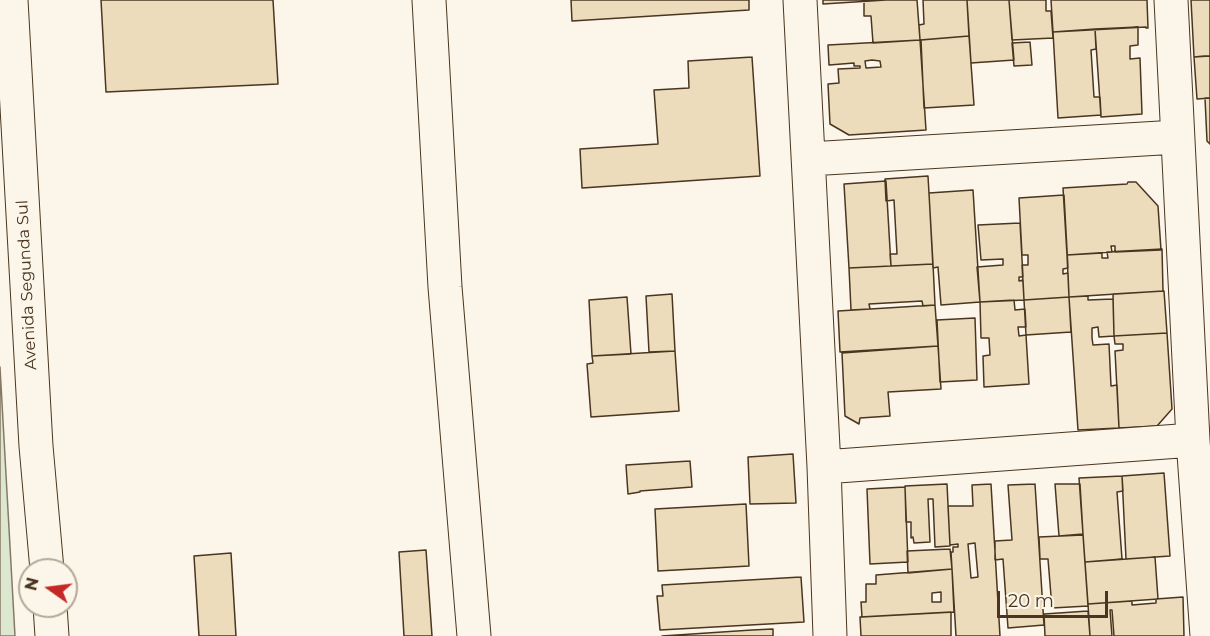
<!DOCTYPE html>
<style>
body{margin:0}
#map{position:relative;width:1210px;height:636px;overflow:hidden;background:#fbf6e9;font-family:Montserrat,sans-serif}
canvas{display:block}
.north{position:absolute;left:18px;top:558px;width:60px;height:60px;box-sizing:border-box;background:#fbf6e9;border:2px solid #b4a999;border-radius:50%;rotate:284deg;font-size:16px;font-weight:700;line-height:24px;text-align:center;color:#4a3520}
.north::after{content:'';display:block;margin:auto;width:21px;height:27px;background:#c62828;clip-path:polygon(50% 0,100% 100%,50% 72%,0 100%)}
.scale{position:absolute;left:997px;top:591px;width:111px;height:27px;box-sizing:border-box;border:3px solid #4a3520;border-top:0;padding-left:8px;font-size:18px;line-height:21px;white-space:nowrap;color:#4a3520;-webkit-text-stroke:4px #fbf6e9;paint-order:stroke}
</style>
<div id="map">
<canvas width="1210" height="636"></canvas>
<div class="north">N</div>
<div class="scale">20 m</div>
</div>
<script>
const c = document.querySelector('canvas').getContext('2d');
c.lineJoin = 'round';
function paint(path, color) {
  c.fillStyle = color;
  c.fill(path, 'evenodd');
}
function poly(rows) {
  const path = new Path2D();
  for (const r of rows) {
    path.moveTo(r[0], r[1]);
    for (let i = 2; i < r.length; i += 2) path.lineTo(r[i], r[i + 1]);
  }
  return path;
}
function stroke(path, color, width, dash) {
  c.strokeStyle = color;
  c.lineWidth = width;
  c.lineCap = dash ? 'butt' : 'round';
  c.setLineDash(dash || []);
  c.stroke(path);
}
function drawText(font, color, halo, rows, align = 'center') {
  c.font = font + ' Montserrat,sans-serif';
  c.lineWidth = 4.5;
  c.setLineDash([]);
  c.textBaseline = 'middle';
  c.strokeStyle = halo;
  c.fillStyle = color;
  for (const [text, x, y, turn = 0] of rows) {
    c.save();
    c.translate(x, y);
    c.rotate((+turn || 0) * Math.PI / 180);
    c.textAlign = isNaN(turn) ? turn : align;
    if (halo) c.strokeText(text, 0, 0);
    c.fillText(text, 0, 0);
    c.restore();
  }
}
const green = poly([
 [0,367,15,636,0,636,0,367]
]);
paint(green, '#dce7d0');
stroke(green, '#887966', 1.5);
const building = poly([
 [101,0,273,0,278,84,106,92,101,0],
 [571,0,749,0,749,10,572,21,571,0],
 [823,0,886,0,823,4,823,0],
 [886,0,917,0,920,40,873,43,871,16,864,16,864,1,886,0],
 [923,0,967,0,969,36,920,40,919,25,924,24,923,0],
 [967,0,1009,0,1014,60,971,63,967,0],
 [1009,0,1046,0,1046,11,1051,11,1053,38,1012,40,1009,0],
 [1051,0,1147,0,1148,28,1146,28,1146,27,1053,32,1051,0],
 [1191,0,1210,0,1210,56,1194,57,1191,0],
 [1138,27,1138,45,1130,46,1130,59,1140,58,1142,114,1101,117,1095,29,1138,27],
 [1095,29,1096,49,1091,50,1094,97,1100,97,1101,115,1058,118,1053,32,1095,29],
 [969,36,974,105,924,108,921,40,969,36],
 [920,40,926,130,849,135,830,124,828,84,839,83,838,69,860,68,860,66,854,66,854,63,829,65,828,45,920,40],
 [872,60,880,61,881,67,866,68,865,61,872,60],
 [1030,42,1032,65,1014,66,1012,43,1030,42],
 [1204,56,1210,56,1210,98,1197,99,1194,57,1204,56],
 [752,57,760,176,582,188,580,149,658,144,654,90,689,88,688,61,752,57],
 [1205,98,1210,98,1210,144,1207,141,1205,98],
 [928,176,933,264,891,266,890,254,897,254,894,200,886,201,885,179,928,176],
 [886,181,891,266,849,268,844,184,886,181],
 [1128,182,1136,182,1158,206,1161,250,1115,252,1115,246,1111,246,1112,252,1067,255,1063,188,1127,184,1128,182],
 [973,190,980,302,941,305,938,267,933,268,929,193,973,190],
 [1064,195,1068,268,1063,269,1063,274,1068,273,1069,297,1024,300,1022,265,1028,265,1028,255,1022,255,1019,198,1064,195],
 [1020,223,1023,277,1019,277,1019,281,1023,280,1024,300,980,302,977,267,1003,265,1003,259,981,260,978,225,1020,223],
 [1162,249,1163,291,1069,297,1067,255,1102,253,1102,258,1108,258,1107,252,1162,249],
 [933,264,935,305,923,306,922,301,869,304,870,309,851,310,849,268,933,264],
 [1164,291,1167,333,1114,336,1113,294,1164,291],
 [672,294,675,351,649,352,646,296,672,294],
 [1088,296,1088,300,1113,299,1114,336,1099,337,1098,327,1092,328,1092,338,1093,345,1109,344,1111,386,1117,385,1119,428,1078,430,1069,297,1088,296],
 [627,297,631,354,592,356,589,300,627,297],
 [1069,297,1071,332,1026,335,1024,300,1069,297],
 [1014,300,1015,310,1025,309,1026,327,1018,327,1019,336,1026,335,1029,384,984,387,983,356,990,355,989,338,981,338,980,302,1014,300],
 [935,305,938,346,840,352,838,311,935,305],
 [975,318,977,380,940,382,937,320,975,318],
 [1167,333,1172,409,1157,426,1119,428,1115,351,1123,350,1123,344,1115,344,1114,336,1167,333],
 [938,346,941,389,888,392,890,416,860,418,859,424,845,416,842,353,938,346],
 [675,351,679,411,591,417,587,364,593,363,592,356,675,351],
 [793,454,796,503,750,504,748,457,793,454],
 [690,461,692,487,640,491,640,492,628,494,626,465,690,461],
 [1164,473,1170,556,1126,559,1122,476,1164,473],
 [1122,476,1123,491,1117,492,1122,559,1085,562,1079,478,1122,476],
 [947,484,950,546,935,547,933,499,928,499,930,542,914,543,913,537,911,538,911,522,906,522,905,486,947,484],
 [991,484,1000,636,956,636,951,552,953,552,953,547,958,547,958,544,950,545,948,506,973,506,972,485,991,484],
 [975,543,978,577,971,578,968,544,975,543],
 [1035,484,1044,625,1008,628,1003,559,995,560,995,541,1012,540,1008,485,1035,484],
 [1055,484,1080,484,1083,534,1059,536,1055,484],
 [905,487,908,562,870,564,867,489,905,487],
 [746,504,749,566,658,571,655,509,746,504],
 [1083,535,1088,606,1052,608,1048,559,1040,559,1039,537,1083,535],
 [950,549,952,569,908,573,907,551,950,549],
 [426,550,432,636,404,636,399,552,426,550],
 [231,553,236,636,199,636,194,556,231,553],
 [1155,557,1158,599,1088,604,1085,562,1155,557],
 [952,569,954,612,862,617,861,602,866,602,866,584,876,584,876,575,952,569],
 [941,592,941,602,932,602,932,593,941,592],
 [801,577,804,622,660,630,657,596,663,596,662,585,801,577],
 [1183,597,1184,636,1114,636,1112,610,1110,610,1112,636,1090,636,1088,604,1132,601,1132,605,1156,603,1156,599,1183,597],
 [1088,611,1090,636,1045,636,1044,614,1088,611],
 [951,612,951,636,861,636,860,617,951,612],
 [773,629,773,636,662,636,752,630,773,629]
]);
paint(building, '#ecdcbc');
stroke(building, '#4a3520', 1.5);
const street = poly([
 [429,0,445,287,474,636],
 [800,0,824,467,830,636],
 [1171,0,1193,440,1207,636],
 [809,159,1177,137],
 [824,467,1193,440]
]);
const secondary = poly([
 [11,0,36,446,47,570],
 [50,606,52,636]
]);
stroke(street, '#4a3520', 35);
stroke(secondary, '#4a3520', 35);
stroke(street, '#fbf6e9', 33);
stroke(secondary, '#fbf6e9', 33);
drawText('16px', '#4a3520', '#fbf6e9', [
 ["Avenida Segunda Sul",27,285,-93]
]);
</script>
